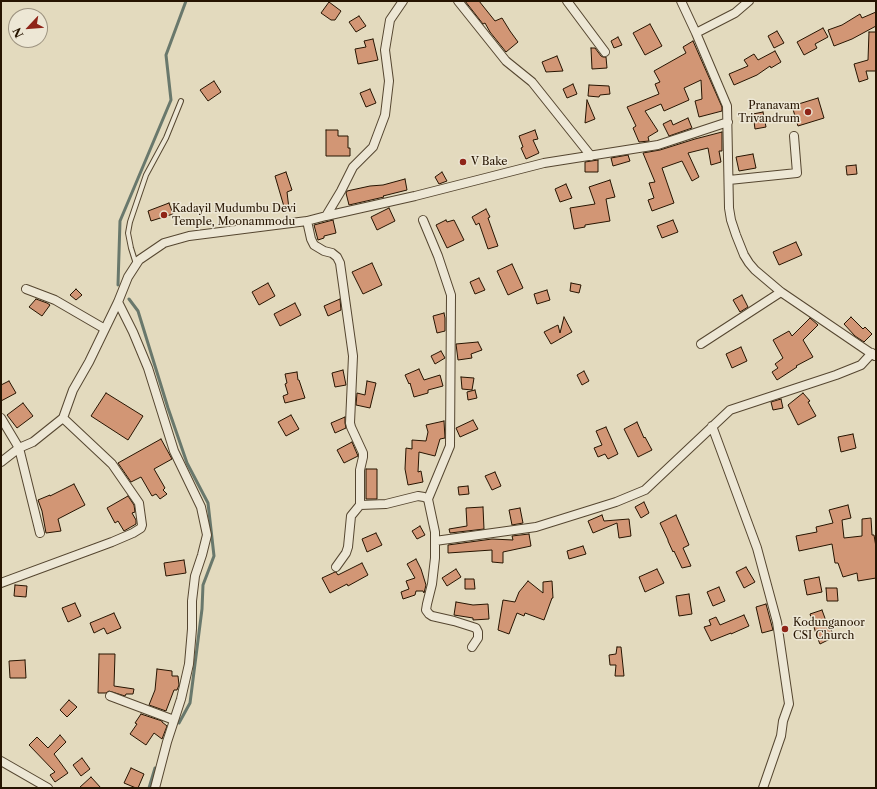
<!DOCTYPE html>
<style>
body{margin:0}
#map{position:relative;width:877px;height:789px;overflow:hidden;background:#e3dabe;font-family:"Libre Caslon Text",serif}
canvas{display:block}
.frame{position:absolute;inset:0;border:2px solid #261401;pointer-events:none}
.north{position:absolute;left:8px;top:8px;width:40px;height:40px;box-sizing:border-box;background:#ede7d5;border:1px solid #9d9380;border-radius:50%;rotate:244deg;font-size:11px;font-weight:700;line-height:16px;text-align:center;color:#261401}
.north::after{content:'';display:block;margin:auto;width:14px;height:18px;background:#8f2418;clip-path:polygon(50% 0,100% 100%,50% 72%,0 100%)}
</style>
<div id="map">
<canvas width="877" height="789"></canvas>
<div class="frame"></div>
<div class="north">N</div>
</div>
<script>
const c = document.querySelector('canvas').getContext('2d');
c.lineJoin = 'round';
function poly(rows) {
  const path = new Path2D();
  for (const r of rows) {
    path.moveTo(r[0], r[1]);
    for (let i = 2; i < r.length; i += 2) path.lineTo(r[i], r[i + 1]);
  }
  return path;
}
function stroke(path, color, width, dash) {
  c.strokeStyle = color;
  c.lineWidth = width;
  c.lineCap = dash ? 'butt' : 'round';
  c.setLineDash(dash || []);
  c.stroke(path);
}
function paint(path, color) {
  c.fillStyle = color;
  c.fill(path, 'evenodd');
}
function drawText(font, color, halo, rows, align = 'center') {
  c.font = font + ' "Libre Caslon Text",serif';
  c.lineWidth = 3;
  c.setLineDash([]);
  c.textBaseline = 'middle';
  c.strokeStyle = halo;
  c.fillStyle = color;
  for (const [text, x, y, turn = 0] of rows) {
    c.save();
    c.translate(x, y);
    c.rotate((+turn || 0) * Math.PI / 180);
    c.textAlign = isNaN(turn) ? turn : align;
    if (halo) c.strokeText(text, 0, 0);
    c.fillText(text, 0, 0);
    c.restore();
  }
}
stroke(poly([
 [118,285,120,221,171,100,166,55,186,1],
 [129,299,138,311,168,408,187,463,208,503,214,556,203,585,202,609,190,703,179,723],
 [149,788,155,768]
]), '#69786c', 3);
const building = poly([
 [465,1,479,1,495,21,502,18,510,31,518,42,506,52,490,32,485,23,483,24,465,1],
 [329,2,341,11,335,20,331,20,321,13,329,2],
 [876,12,876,26,852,39,834,46,828,30,842,25,860,14,862,18,876,12],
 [359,16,366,26,356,32,349,22,359,16],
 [650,24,662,46,645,55,633,33,650,24],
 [823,28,828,37,815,44,817,48,804,55,797,42,823,28],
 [777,31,784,43,774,48,768,36,777,31],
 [869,32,876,32,876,71,866,71,868,79,859,82,854,64,868,60,869,32],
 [618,37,622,45,614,48,611,41,618,37],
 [373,39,378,60,358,64,355,49,366,47,364,41,373,39],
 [693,41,722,107,722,111,699,117,695,101,702,99,701,80,684,88,689,100,664,111,661,104,645,111,658,131,648,137,649,141,639,142,633,128,636,126,627,107,659,94,655,84,660,82,654,71,686,53,683,47,693,41],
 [591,48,595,48,601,56,603,57,606,57,607,68,592,69,591,48],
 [775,51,781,62,771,68,770,66,757,75,734,85,729,74,748,66,744,60,754,54,758,60,775,51],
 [557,56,563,71,546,72,542,62,557,56],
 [214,81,221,92,208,101,200,90,214,81],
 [573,84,577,94,567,98,563,89,573,84],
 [589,85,609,86,610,94,600,95,599,97,588,96,589,85],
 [370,89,376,103,366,107,360,93,370,89],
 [818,98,824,118,798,126,792,106,818,98],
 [587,100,595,119,585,123,587,100],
 [763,112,766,127,755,129,753,114,763,112],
 [688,118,692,128,669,136,663,124,671,120,673,125,688,118],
 [326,130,338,130,338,136,348,136,348,148,350,148,350,156,326,156,326,130],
 [535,130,538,139,533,140,539,153,526,159,521,148,523,147,519,136,535,130],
 [722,132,722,151,719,151,721,162,711,165,708,148,688,153,699,177,692,181,682,161,662,168,674,203,652,211,648,200,654,198,649,183,655,182,643,153,660,150,695,139,722,132],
 [753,154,756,168,739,171,736,157,753,154],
 [628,155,630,161,613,166,611,158,628,155],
 [598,160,598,172,585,172,585,162,598,160],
 [856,165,857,174,847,175,846,166,856,165],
 [286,172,292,190,287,192,289,209,285,210,275,176,286,172],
 [442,172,447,181,439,184,435,177,442,172],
 [405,179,407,190,383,196,384,197,349,205,346,193,347,191,370,186,383,185,405,179],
 [610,180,615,197,606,199,610,221,585,225,585,227,574,229,570,208,595,204,589,187,610,180],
 [566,184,572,198,560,202,555,189,566,184],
 [169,203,173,214,151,221,148,211,169,203],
 [389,208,395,221,377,230,371,217,389,208],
 [486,209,490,217,488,218,498,246,488,249,479,223,476,225,472,217,486,209],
 [333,220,336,233,324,236,324,238,318,240,314,225,333,220],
 [446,220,447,222,454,220,464,240,447,248,436,225,446,220],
 [673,220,678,232,662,238,657,226,673,220],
 [796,242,802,255,779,265,773,252,796,242],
 [372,263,382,285,363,294,352,272,372,263],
 [512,264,523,288,508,295,497,271,512,264],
 [479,278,485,290,475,294,470,282,479,278],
 [268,283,275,296,259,305,252,292,268,283],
 [571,283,581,285,579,293,570,291,571,283],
 [76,289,82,295,76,300,70,295,76,289],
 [547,290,550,300,537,304,534,294,547,290],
 [742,295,748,307,740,312,733,300,742,295],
 [36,299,47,303,50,305,42,316,29,307,36,299],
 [340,299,341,310,328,316,324,306,340,299],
 [295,303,301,315,280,326,274,314,295,303],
 [444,313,445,318,445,331,437,333,433,316,444,313],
 [564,317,572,332,551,344,544,332,558,325,560,333,564,317],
 [851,317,863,329,865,327,872,334,864,342,855,336,844,324,851,317],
 [810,318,818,325,803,340,813,357,796,366,797,367,777,380,772,372,778,368,775,364,783,358,773,340,789,331,792,336,810,318],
 [478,342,482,350,471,354,472,358,458,360,456,344,478,342],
 [741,347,747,361,732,368,726,354,741,347],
 [441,351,445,358,435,364,431,356,441,351],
 [419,369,424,380,440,375,443,386,428,390,428,393,414,397,410,383,409,384,405,375,419,369],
 [343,370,346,385,335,387,332,373,343,370],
 [584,371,589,381,582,385,577,375,584,371],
 [297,372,298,380,299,380,305,398,285,403,283,396,288,394,285,384,287,383,285,374,297,372],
 [461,377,474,378,472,390,462,389,461,377],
 [9,381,16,393,1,401,1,385,9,381],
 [367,381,376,383,370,408,356,405,357,393,365,395,367,381],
 [475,390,477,398,468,400,467,392,475,390],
 [106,393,143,416,128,440,91,416,106,393],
 [803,393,810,401,808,402,816,416,798,425,788,405,803,393],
 [781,399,783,408,773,410,771,402,781,399],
 [23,403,33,416,17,428,7,415,23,403],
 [291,415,299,429,286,436,278,422,291,415],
 [345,417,345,423,346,428,335,433,331,423,345,417],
 [473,420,478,429,460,437,456,428,473,420],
 [444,421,445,438,440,439,435,456,419,452,418,472,421,471,423,482,408,485,405,469,406,448,412,449,412,440,426,441,428,432,426,425,444,421],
 [637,422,644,438,645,437,652,450,638,457,624,429,637,422],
 [606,427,618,454,608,459,605,454,598,457,594,448,602,445,596,431,606,427],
 [853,434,856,448,841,452,838,437,853,434],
 [161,439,172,459,154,469,165,488,163,490,167,494,160,499,156,494,152,496,141,477,131,482,118,463,161,439],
 [352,442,358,456,344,463,337,450,352,442],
 [366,469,377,469,377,499,366,499,366,469],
 [495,472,501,486,492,490,485,476,495,472],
 [74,484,85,505,58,519,61,531,46,533,42,511,38,500,50,495,50,496,74,484],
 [468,486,469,494,459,495,458,487,468,486],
 [128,496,134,505,135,512,132,513,136,520,136,524,124,531,118,521,115,523,107,508,128,496],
 [644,502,649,513,641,518,635,507,644,502],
 [848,505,851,518,842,520,844,538,862,536,862,519,871,518,872,535,874,535,876,547,876,578,858,581,857,573,843,577,838,563,835,563,832,544,799,551,796,536,817,532,816,527,833,523,829,510,848,505],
 [483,507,484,529,450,533,449,529,467,526,466,508,483,507],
 [520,508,523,523,512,525,509,510,520,508],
 [602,515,604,521,629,519,631,536,619,538,617,523,593,533,588,521,602,515],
 [676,515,689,545,683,548,691,566,682,568,674,551,673,552,668,541,668,540,660,523,676,515],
 [420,526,425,535,417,539,412,531,420,526],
 [376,533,382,545,367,552,362,539,376,533],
 [529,534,531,546,503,552,503,563,492,562,492,550,448,553,448,545,492,539,513,540,512,536,529,534],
 [583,546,586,554,569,559,567,551,583,546],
 [416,559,421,569,426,585,424,593,423,591,416,591,415,595,403,599,401,592,409,589,406,581,415,578,407,564,416,559],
 [184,560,186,573,166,576,164,563,184,560],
 [362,563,368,575,348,586,347,584,330,593,322,578,335,572,336,572,338,575,362,563],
 [746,567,755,582,744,588,736,572,746,567],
 [456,569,461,577,447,586,442,578,456,569],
 [657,569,664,583,645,592,639,577,657,569],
 [819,577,822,592,807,595,804,580,819,577],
 [465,579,474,579,475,589,465,589,465,579],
 [528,581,543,593,543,582,552,581,553,598,552,598,544,620,525,613,524,616,517,613,509,634,498,630,503,600,515,602,519,592,528,581],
 [15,585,27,586,26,597,14,596,15,585],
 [719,587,725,601,713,606,707,592,719,587],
 [826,588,837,588,838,601,827,601,826,588],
 [689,594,692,614,679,616,676,596,689,594],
 [456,602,473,605,488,604,489,619,473,620,473,618,454,615,456,602],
 [75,603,81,616,68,622,62,608,75,603],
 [766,604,773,630,762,633,756,607,766,604],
 [822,610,826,621,827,620,834,637,820,644,817,637,810,614,822,610],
 [114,613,121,628,107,634,104,628,94,633,90,623,114,613],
 [744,615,749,626,731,634,731,633,711,641,704,627,711,625,709,620,716,617,720,625,744,615],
 [617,647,621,647,624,676,615,676,616,665,610,665,609,655,616,654,617,647],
 [99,654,115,654,114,686,134,689,133,694,126,694,125,696,109,691,106,693,98,693,99,654],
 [25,660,26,678,10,678,9,661,25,660],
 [157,669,172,671,172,676,178,676,179,685,177,690,174,690,166,711,149,705,155,690,157,669],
 [69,700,77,707,67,717,60,710,69,700],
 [141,714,162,721,162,722,167,726,162,739,154,733,146,745,130,734,137,724,135,723,141,714],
 [60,735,66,742,54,754,68,773,55,782,50,775,55,772,29,745,37,737,48,748,60,735],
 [82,758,90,769,81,776,73,765,82,758],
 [131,768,144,774,138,788,136,788,124,783,131,768],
 [91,777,101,788,79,788,91,777]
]);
paint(building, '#d29675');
stroke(building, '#261401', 1);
const service = poly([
 [136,264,131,248,128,233,130,222,146,175,166,138,181,101]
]);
const minor = poly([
 [458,1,506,61,532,82,591,156],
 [567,1,605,52],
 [681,1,696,33,727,106,729,208,731,220,736,235,744,255,749,263,755,270,781,292,875,356],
 [696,33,735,13,749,1],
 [729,180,797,173,794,136],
 [326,216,415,196,544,163,658,145,728,122],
 [423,220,438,256,451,295,450,446,428,499],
 [307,221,311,239,314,245,324,251,332,253,337,257,340,263,353,356,350,423,351,427,363,453,363,457,360,470,360,505,351,516,348,547,346,553,336,567],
 [26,289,55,300,105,329],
 [118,302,133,332,148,368,174,451,201,507,207,535,202,555,195,576,192,601,192,629,189,664,181,699,167,742,155,788],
 [701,344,781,292],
 [1,418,19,448,40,533],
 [712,426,757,548,777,622,789,704,783,721,781,736,763,788],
 [1,462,19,448,33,442,63,418,73,390,89,362,118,302,128,277,139,260,164,243,189,236,307,221,326,216,341,191,353,167,373,147,385,115,389,81,385,50,390,20,403,1],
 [360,505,386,504,418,496,424,497,428,499,435,532,435,558,432,584,427,604,426,610,429,614,432,616,454,621,476,628,478,632,478,638,472,647],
 [435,541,536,527,616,502,645,490,730,410,836,375,861,365,872,353],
 [1,583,112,542,133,533,141,528,142,525,139,503,112,464,63,418],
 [110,696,174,720],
 [1,761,48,788]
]);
stroke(service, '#554630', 6);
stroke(minor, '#554630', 10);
stroke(service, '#ede7d5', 4);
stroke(minor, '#ede7d5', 8);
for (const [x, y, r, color] of [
 [808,112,4,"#8f2418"],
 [463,162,4,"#8f2418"],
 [164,215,4,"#8f2418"],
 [785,629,4,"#8f2418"]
]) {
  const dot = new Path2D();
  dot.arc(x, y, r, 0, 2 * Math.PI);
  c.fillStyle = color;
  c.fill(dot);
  stroke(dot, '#ede7d5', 1.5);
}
drawText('11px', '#261401', '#ede7d5', [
 ["Pranavam",800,106,"right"],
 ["Trivandrum",800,119,"right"],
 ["V Bake",471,162],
 ["Kadayil Mudumbu Devi",172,209],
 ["Temple, Moonammodu",172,222],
 ["Kodunganoor",793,623],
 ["CSI Church",793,636]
], 'left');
</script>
